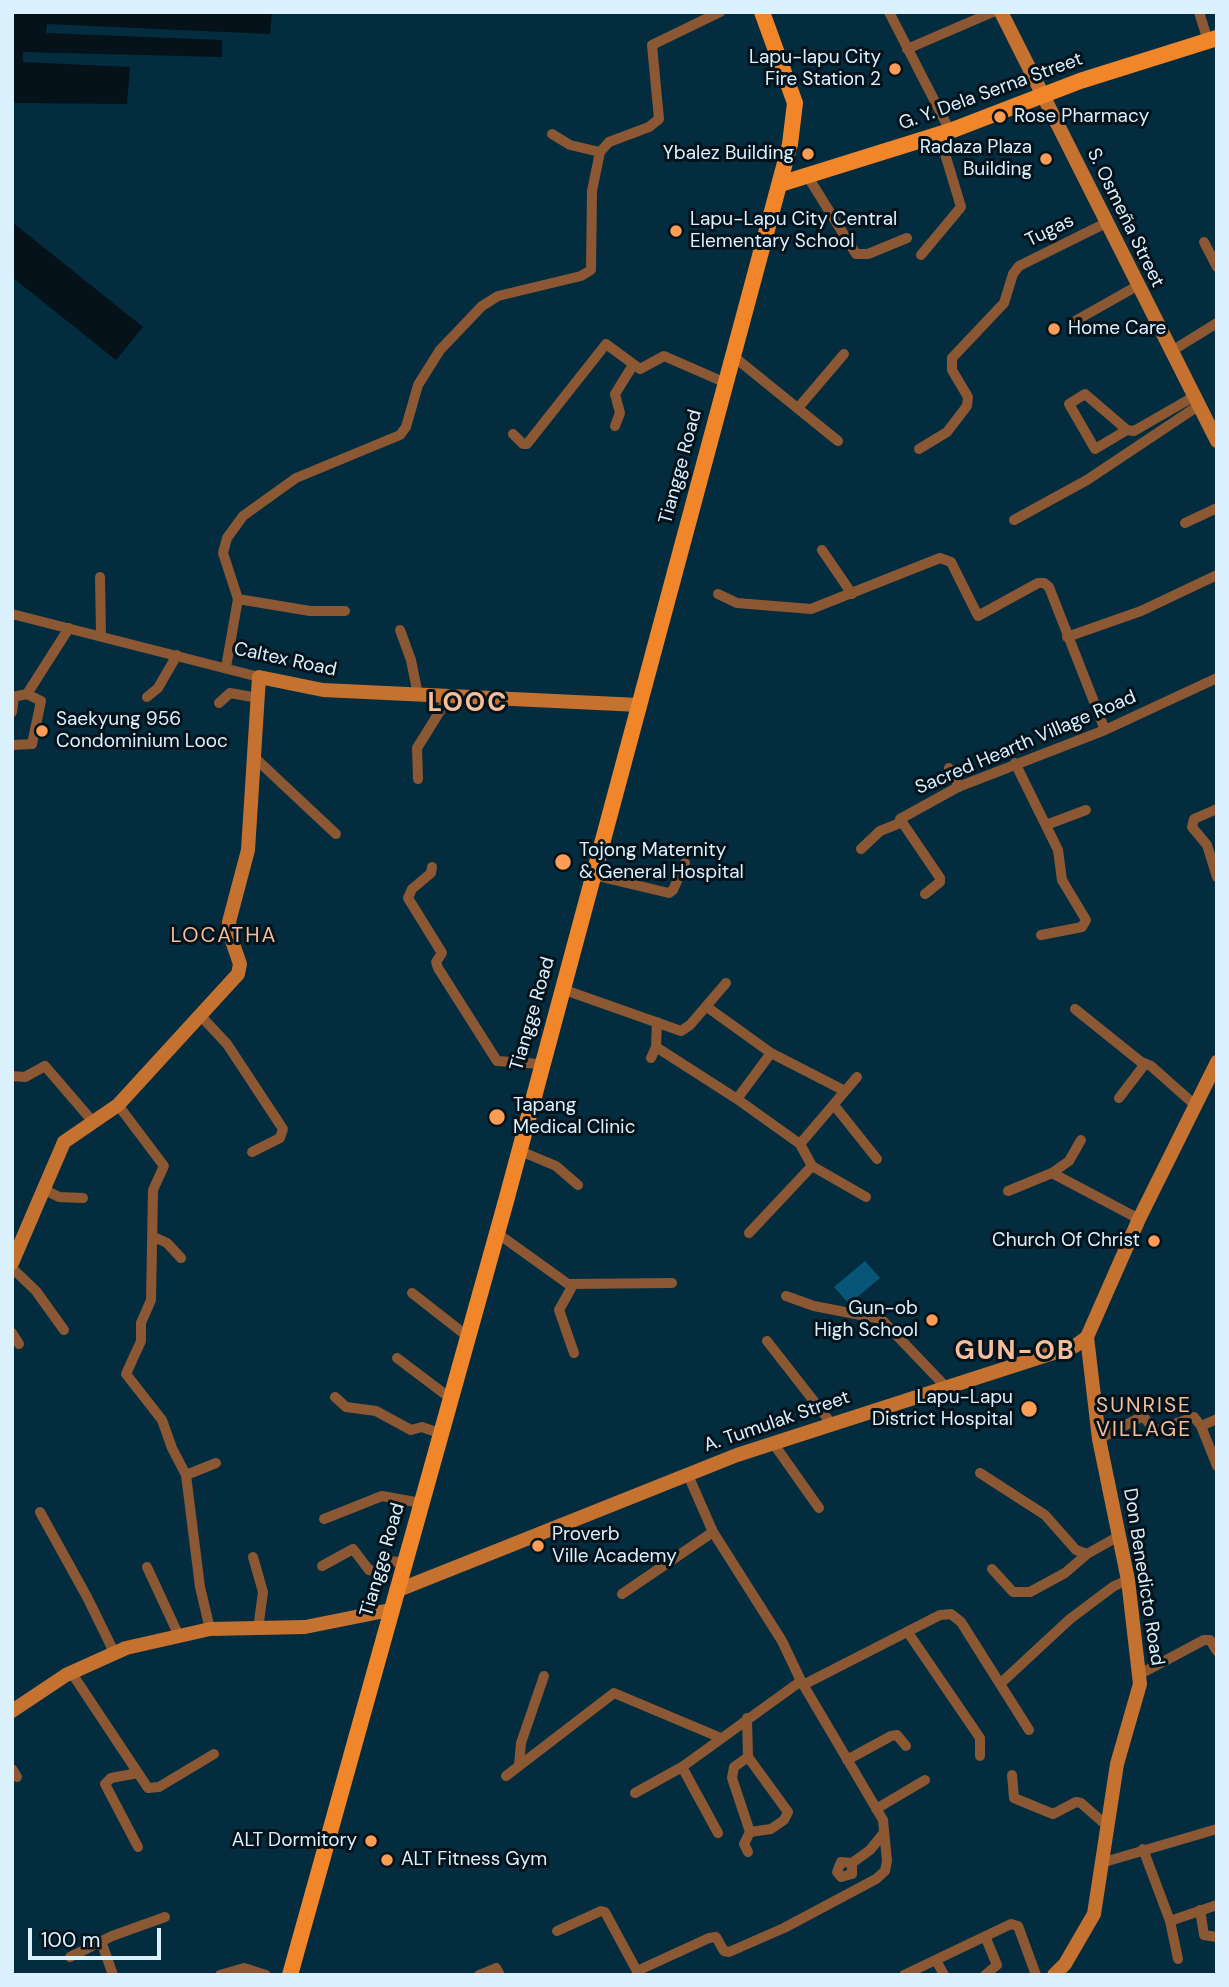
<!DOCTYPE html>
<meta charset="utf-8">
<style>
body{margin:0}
#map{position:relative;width:1229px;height:1987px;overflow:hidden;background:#032c3f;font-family:"DM Sans",sans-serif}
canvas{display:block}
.frame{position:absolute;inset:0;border:14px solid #dcf1fe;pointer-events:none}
.scale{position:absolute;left:28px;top:1928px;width:133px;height:32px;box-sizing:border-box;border:4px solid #dcf1fe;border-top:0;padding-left:9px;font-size:21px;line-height:24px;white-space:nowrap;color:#dcf1fe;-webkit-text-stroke:5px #04131b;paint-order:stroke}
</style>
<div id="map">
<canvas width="1229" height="1987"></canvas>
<div class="frame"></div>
<div class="scale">100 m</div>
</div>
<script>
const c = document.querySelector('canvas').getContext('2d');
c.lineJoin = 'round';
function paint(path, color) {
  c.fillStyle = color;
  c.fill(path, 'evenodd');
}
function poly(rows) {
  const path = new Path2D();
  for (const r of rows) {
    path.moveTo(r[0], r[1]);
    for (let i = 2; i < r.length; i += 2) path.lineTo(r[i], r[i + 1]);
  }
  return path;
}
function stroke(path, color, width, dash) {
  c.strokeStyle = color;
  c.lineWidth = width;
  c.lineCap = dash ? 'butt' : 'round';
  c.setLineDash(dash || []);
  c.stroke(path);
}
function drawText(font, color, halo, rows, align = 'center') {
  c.font = font + ' "DM Sans",sans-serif';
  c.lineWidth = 6;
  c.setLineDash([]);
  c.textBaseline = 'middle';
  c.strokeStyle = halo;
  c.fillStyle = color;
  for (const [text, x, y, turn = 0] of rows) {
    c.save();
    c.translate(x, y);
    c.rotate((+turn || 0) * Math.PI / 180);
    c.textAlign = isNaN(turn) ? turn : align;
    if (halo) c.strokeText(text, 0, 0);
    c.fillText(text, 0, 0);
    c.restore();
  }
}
paint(poly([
 [865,1261,880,1278,849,1304,834,1287]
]), '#075678');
paint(poly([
 [12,12,272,12,270,34,47,24,46,33,222,40,222,57,23,52,23,62,130,67,127,104,12,103],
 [12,222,143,327,116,360,12,277]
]), '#05121a');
stroke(poly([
 [889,12,950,131],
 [1199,12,1208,41],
 [907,49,993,12],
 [552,134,570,145,600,152],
 [808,177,856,254,868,254,907,238],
 [1204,242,1217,267],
 [921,255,961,207,939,134],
 [1075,321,1137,286],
 [1170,352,1217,323],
 [733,356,838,441],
 [798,408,844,354],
 [615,426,620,413,615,394,633,365],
 [1127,430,1095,449,1069,404,1085,394,1127,430,1134,431,1193,397],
 [513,434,523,444,527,444,606,344,640,369,664,356,726,383],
 [919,449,947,432,967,406,968,397,952,370,952,358,1004,303,1013,274,1019,266,1106,223],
 [1014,520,1087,480,1198,406],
 [1185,523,1217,508],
 [822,550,852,594],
 [100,577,101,635],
 [718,594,737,603,811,609,940,558,951,562,978,616,1038,583,1044,583,1049,587,1105,730],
 [238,599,310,611,345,611],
 [12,614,259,677],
 [400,630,411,660,418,695],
 [1067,637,1141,611,1217,575],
 [226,667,238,599,223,553,227,538,243,516,296,478,400,435,406,427,418,385,440,350,482,306,498,296,581,276,591,270,592,191,600,152,609,142,649,127,659,119,652,45,720,12],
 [27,694,69,628],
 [12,697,27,694,41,701,32,744,12,745],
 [147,697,158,688,177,655],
 [219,703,230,693,258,698],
 [12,712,14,697],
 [255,758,336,834],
 [1015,763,1058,850,1062,880,1086,920,1082,927,1041,935],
 [949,768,959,787],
 [418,779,417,748,450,695],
 [1217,809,1194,819,1192,827,1207,845,1217,877],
 [1046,825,1086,810],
 [861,849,880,831,900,823],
 [432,867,431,873,412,889,408,898,442,953,436,962,438,968,497,1061,541,1064],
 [593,875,669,893,673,890,685,863],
 [925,894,940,882,940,878,900,819,958,787,1105,730,1217,678],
 [562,989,681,1031,690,1025,726,983],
 [707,1007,771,1053,845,1091],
 [1075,1009,1141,1062,1151,1066,1195,1105],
 [200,1015,227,1044,283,1129,280,1138,252,1152],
 [656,1047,737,1099,800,1144,812,1166,866,1197],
 [651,1058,656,1047,657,1022],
 [12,1076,25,1077,45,1066,94,1123],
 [1119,1098,1145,1064],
 [737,1099,771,1053],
 [118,1105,164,1166,153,1190,151,1300,141,1323,141,1341,126,1374,162,1420,172,1448,186,1475,200,1587,210,1629],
 [834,1105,877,1159],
 [800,1144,857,1077],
 [518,1150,556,1166,578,1185],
 [1052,1173,1139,1219],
 [43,1189,59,1197,83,1198],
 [1008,1191,1052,1173,1069,1161,1081,1140],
 [497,1233,568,1284,672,1283],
 [749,1233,812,1166],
 [154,1237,167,1243,181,1258],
 [12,1268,36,1291,64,1330],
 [573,1285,559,1310,574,1353],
 [412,1293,467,1336],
 [786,1296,814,1306,881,1319,946,1387],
 [12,1333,19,1344],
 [767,1341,831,1423],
 [397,1358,450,1398],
 [335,1397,346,1407,376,1411,411,1430,422,1427,439,1433],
 [1201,1426,1217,1466],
 [1099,1439,1143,1416,1155,1431,1194,1417,1201,1426,1217,1419],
 [773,1443,819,1508],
 [980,1473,1045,1515,1076,1550,1087,1554],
 [186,1475,216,1463],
 [40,1512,87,1597,114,1652],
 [324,1519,382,1496,421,1503],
 [253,1557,263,1592,258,1629],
 [322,1566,353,1549,369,1570,374,1571,386,1561,405,1562],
 [147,1567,179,1636],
 [992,1569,1013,1592,1030,1592,1065,1573,1087,1554,1119,1536],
 [622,1594,713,1532],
 [909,1634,980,1738,980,1756],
 [71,1672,148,1788,159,1787,214,1754],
 [1140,1674,1204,1640,1210,1640,1217,1651],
 [1001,1683,1070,1619,1114,1586,1128,1580],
 [803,1685,940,1615,951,1614,961,1622,1029,1730],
 [747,1718,748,1757,788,1812,784,1820,771,1829,750,1832,744,1844,748,1852],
 [748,1757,734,1767,732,1778,750,1832],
 [847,1760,891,1736,897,1735,906,1746],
 [519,1765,521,1743,544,1676],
 [682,1767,718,1833],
 [12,1769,17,1777],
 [138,1773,111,1778,105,1784,138,1847],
 [1012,1775,1014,1798,1053,1814,1076,1802,1081,1803,1106,1825],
 [506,1776,614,1693,721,1738],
 [635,1793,682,1767,801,1681],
 [876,1809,925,1780],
 [1143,1849,1170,1921,1178,1959],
 [852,1863,852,1874,841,1877,837,1872,841,1862,852,1863,870,1850,883,1834],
 [1101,1863,1217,1829],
 [1200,1910,1204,1935,1217,1937],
 [1170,1921,1217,1905],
 [557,1931,601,1911,605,1912,639,1975],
 [101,1941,113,1975],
 [70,1957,112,1936,165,1917],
 [936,1960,944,1975],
 [637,1971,709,1938,716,1937,724,1951,729,1952,784,1928,876,1879,885,1871,887,1861,883,1820,801,1681,782,1641,713,1532,688,1475],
 [220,1975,244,1968,266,1975],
 [479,1975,496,1968,500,1975],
 [904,1975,1011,1924,1018,1926,1036,1975],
 [985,1975,997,1965,985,1936]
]), '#8c5833', 10);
stroke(poly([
 [1001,12,1217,441],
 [12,1263,64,1142,118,1105,238,974,240,964,229,932,229,922,248,850,259,677,323,690,639,705],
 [396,1591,737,1455,1075,1346,1087,1337,1139,1219,1217,1062],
 [12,1711,66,1675,126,1648,210,1629,305,1627,390,1610],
 [1054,1975,1065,1964,1094,1914,1117,1764,1140,1684,1128,1580,1099,1439,1087,1337]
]), '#c57231', 14);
stroke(poly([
 [780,184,950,131,1080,81,1217,38],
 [290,1975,506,1201,790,144,795,103,762,12]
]), '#f0852a', 16);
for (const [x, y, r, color] of [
 [895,69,7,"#fd9c55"],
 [1000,117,7,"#fd9c55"],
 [808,154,7,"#fd9c55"],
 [1046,159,7,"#fd9c55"],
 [676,231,7,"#fd9c55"],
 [1054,329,7,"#fd9c55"],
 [42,731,7,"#fd9c55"],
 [563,862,9,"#fd9c55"],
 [497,1117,9,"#fd9c55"],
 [1154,1241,7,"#fd9c55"],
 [932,1320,7,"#fd9c55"],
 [1029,1409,9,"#fd9c55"],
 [538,1546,7,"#fd9c55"],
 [371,1841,7,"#fd9c55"],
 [387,1860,7,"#fd9c55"]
]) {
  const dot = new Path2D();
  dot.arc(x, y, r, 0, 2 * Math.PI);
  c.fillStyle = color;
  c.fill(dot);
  stroke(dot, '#04131b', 2.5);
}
drawText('19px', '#dcf1fe', '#04131b', [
 ["Lapu-lapu City",881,58,"right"],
 ["Fire Station 2",881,80,"right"],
 ["Rose Pharmacy",1014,117],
 ["Radaza Plaza",1032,148,"right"],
 ["Building",1032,170,"right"],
 ["Ybalez Building",794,154,"right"],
 ["Lapu-Lapu City Central",690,220],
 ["Elementary School",690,242],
 ["Home Care",1068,329],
 ["Saekyung 956",56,720],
 ["Condominium Looc",56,742],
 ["Tojong Maternity",579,851],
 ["& General Hospital",579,873],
 ["Tapang",513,1106],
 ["Medical Clinic",513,1128],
 ["Church Of Christ",1140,1241,"right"],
 ["Gun-ob",918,1309,"right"],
 ["High School",918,1331,"right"],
 ["Lapu-Lapu",1013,1398,"right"],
 ["District Hospital",1013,1420,"right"],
 ["Proverb",552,1535],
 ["Ville Academy",552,1557],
 ["ALT Dormitory",357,1841,"right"],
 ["ALT Fitness Gym",401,1860]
], 'left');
drawText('19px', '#dcf1fe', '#04131b', [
 ["G. Y. Dela Serna Street",991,92,-20],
 ["S. Osmeña Street",1125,218,64],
 ["Tugas",1050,231,-26],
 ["Tiangge Road",681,467,-75],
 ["Caltex Road",285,660,12],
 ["Sacred Hearth Village Road",1026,743,-23],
 ["Tiangge Road",533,1014,-74],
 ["A. Tumulak Street",777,1422,-19],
 ["Tiangge Road",383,1560,-74],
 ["Don Benedicto Road",1143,1577,81]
]);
c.letterSpacing = '2px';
drawText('21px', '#f6bf9a', '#04131b', [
 ["LOCATHA",224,936],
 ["SUNRISE",1144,1406],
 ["VILLAGE",1144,1430]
]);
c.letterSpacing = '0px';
c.letterSpacing = '2px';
drawText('bold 26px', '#f6bf9a', '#04131b', [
 ["LOOC",468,704],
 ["GUN-OB",1015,1352]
]);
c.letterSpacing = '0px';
</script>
